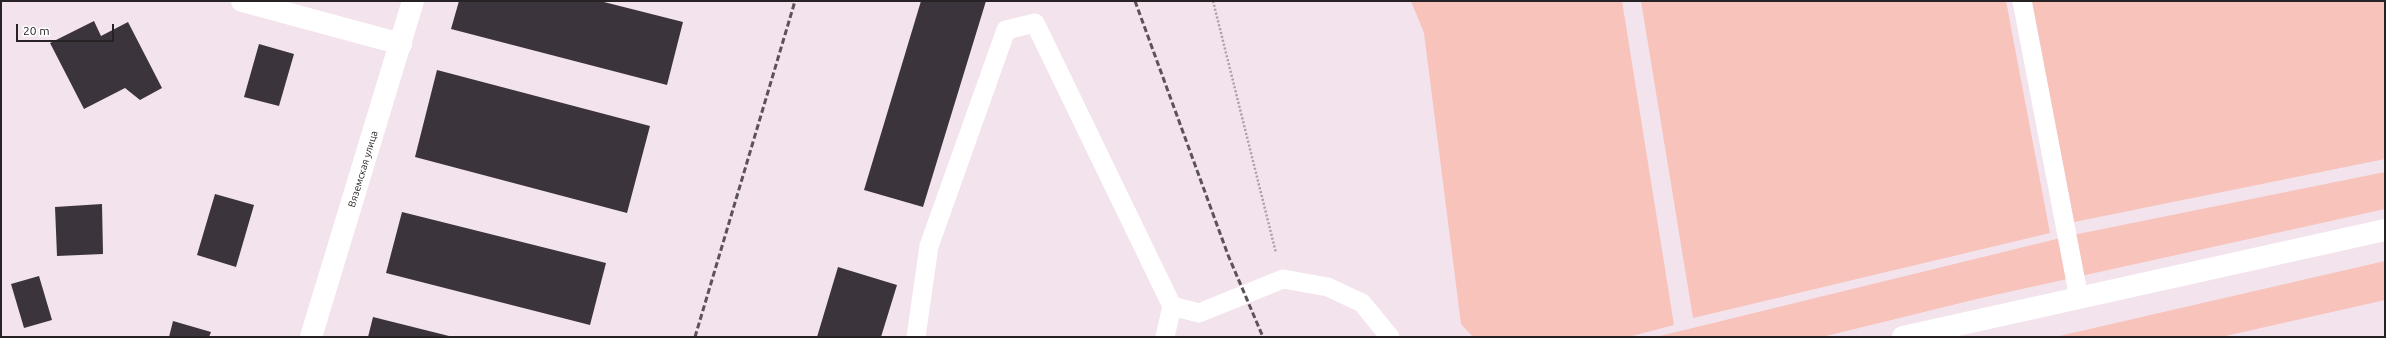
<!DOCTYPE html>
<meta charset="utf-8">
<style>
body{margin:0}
#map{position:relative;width:2386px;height:338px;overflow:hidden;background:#f3e3ec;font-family:Ubuntu,sans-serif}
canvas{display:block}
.frame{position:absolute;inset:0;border:2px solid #272225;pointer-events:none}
.scale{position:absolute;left:16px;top:24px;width:98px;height:18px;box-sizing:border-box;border:2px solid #272225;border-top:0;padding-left:5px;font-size:12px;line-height:14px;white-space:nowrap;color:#272225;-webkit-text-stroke:3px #fff;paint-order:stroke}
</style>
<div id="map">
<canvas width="2386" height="338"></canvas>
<div class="frame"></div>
<div class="scale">20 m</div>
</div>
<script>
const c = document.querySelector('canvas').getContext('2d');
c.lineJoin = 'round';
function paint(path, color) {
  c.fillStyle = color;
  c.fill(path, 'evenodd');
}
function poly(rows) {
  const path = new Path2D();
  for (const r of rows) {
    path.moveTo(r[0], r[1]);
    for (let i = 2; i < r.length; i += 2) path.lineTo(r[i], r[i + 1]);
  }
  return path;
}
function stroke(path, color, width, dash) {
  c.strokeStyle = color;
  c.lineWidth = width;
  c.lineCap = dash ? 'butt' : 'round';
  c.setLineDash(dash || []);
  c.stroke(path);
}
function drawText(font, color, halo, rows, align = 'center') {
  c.font = font + ' Ubuntu,sans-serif';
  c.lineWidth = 4;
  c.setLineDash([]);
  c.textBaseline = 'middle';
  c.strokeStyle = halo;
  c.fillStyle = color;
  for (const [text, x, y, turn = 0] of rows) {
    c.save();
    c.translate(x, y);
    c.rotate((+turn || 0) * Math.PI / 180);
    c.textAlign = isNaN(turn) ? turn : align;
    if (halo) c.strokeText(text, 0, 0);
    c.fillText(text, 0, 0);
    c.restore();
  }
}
paint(poly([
 [1411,1,1622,1,1674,325,1628,337,1473,337,1461,324,1424,33],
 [1641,1,2006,1,2050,233,1693,318],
 [2032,1,2385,1,2385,159,2074,222],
 [2385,172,2385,209,1981,298,1822,337,1656,337,2073,235],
 [2385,261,2385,300,2221,337,2055,337]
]), '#f7c3ba');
paint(poly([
 [459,1,600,1,683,22,667,85,451,29],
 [921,1,986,1,923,207,864,190],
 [94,21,101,36,128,22,162,88,140,100,125,88,84,109,50,43],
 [259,44,294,54,279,106,244,97],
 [437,70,650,126,627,213,415,157],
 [215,194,254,205,236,267,197,255],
 [102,204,103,254,57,256,55,207],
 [402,212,606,263,590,325,386,273],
 [838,267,897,285,881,337,817,337],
 [39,276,52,320,24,328,11,284],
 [373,317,449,336,449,337,368,337],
 [173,321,211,332,209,337,169,337]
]), '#3c343d');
stroke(poly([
 [1213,1,1276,253]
]), '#aca0a6', 2.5, [2, 2]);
stroke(poly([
 [2022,1,2079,298],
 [916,337,929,246,1006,30,1035,23,1172,306,1199,313,1283,279,1328,287,1362,303,1390,337],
 [1165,337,1172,306]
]), '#fff', 19);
stroke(poly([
 [242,1,401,44]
]), '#fff', 22);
stroke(poly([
 [311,337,413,1],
 [1903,337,2385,230]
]), '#fff', 22);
stroke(poly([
 [1135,1,1228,255,1263,337],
 [695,337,795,1]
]), '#5b5358', 3, [6, 3]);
drawText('10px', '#272225', '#fff', [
 ["Вяземская улица",363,169,-73]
]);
</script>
